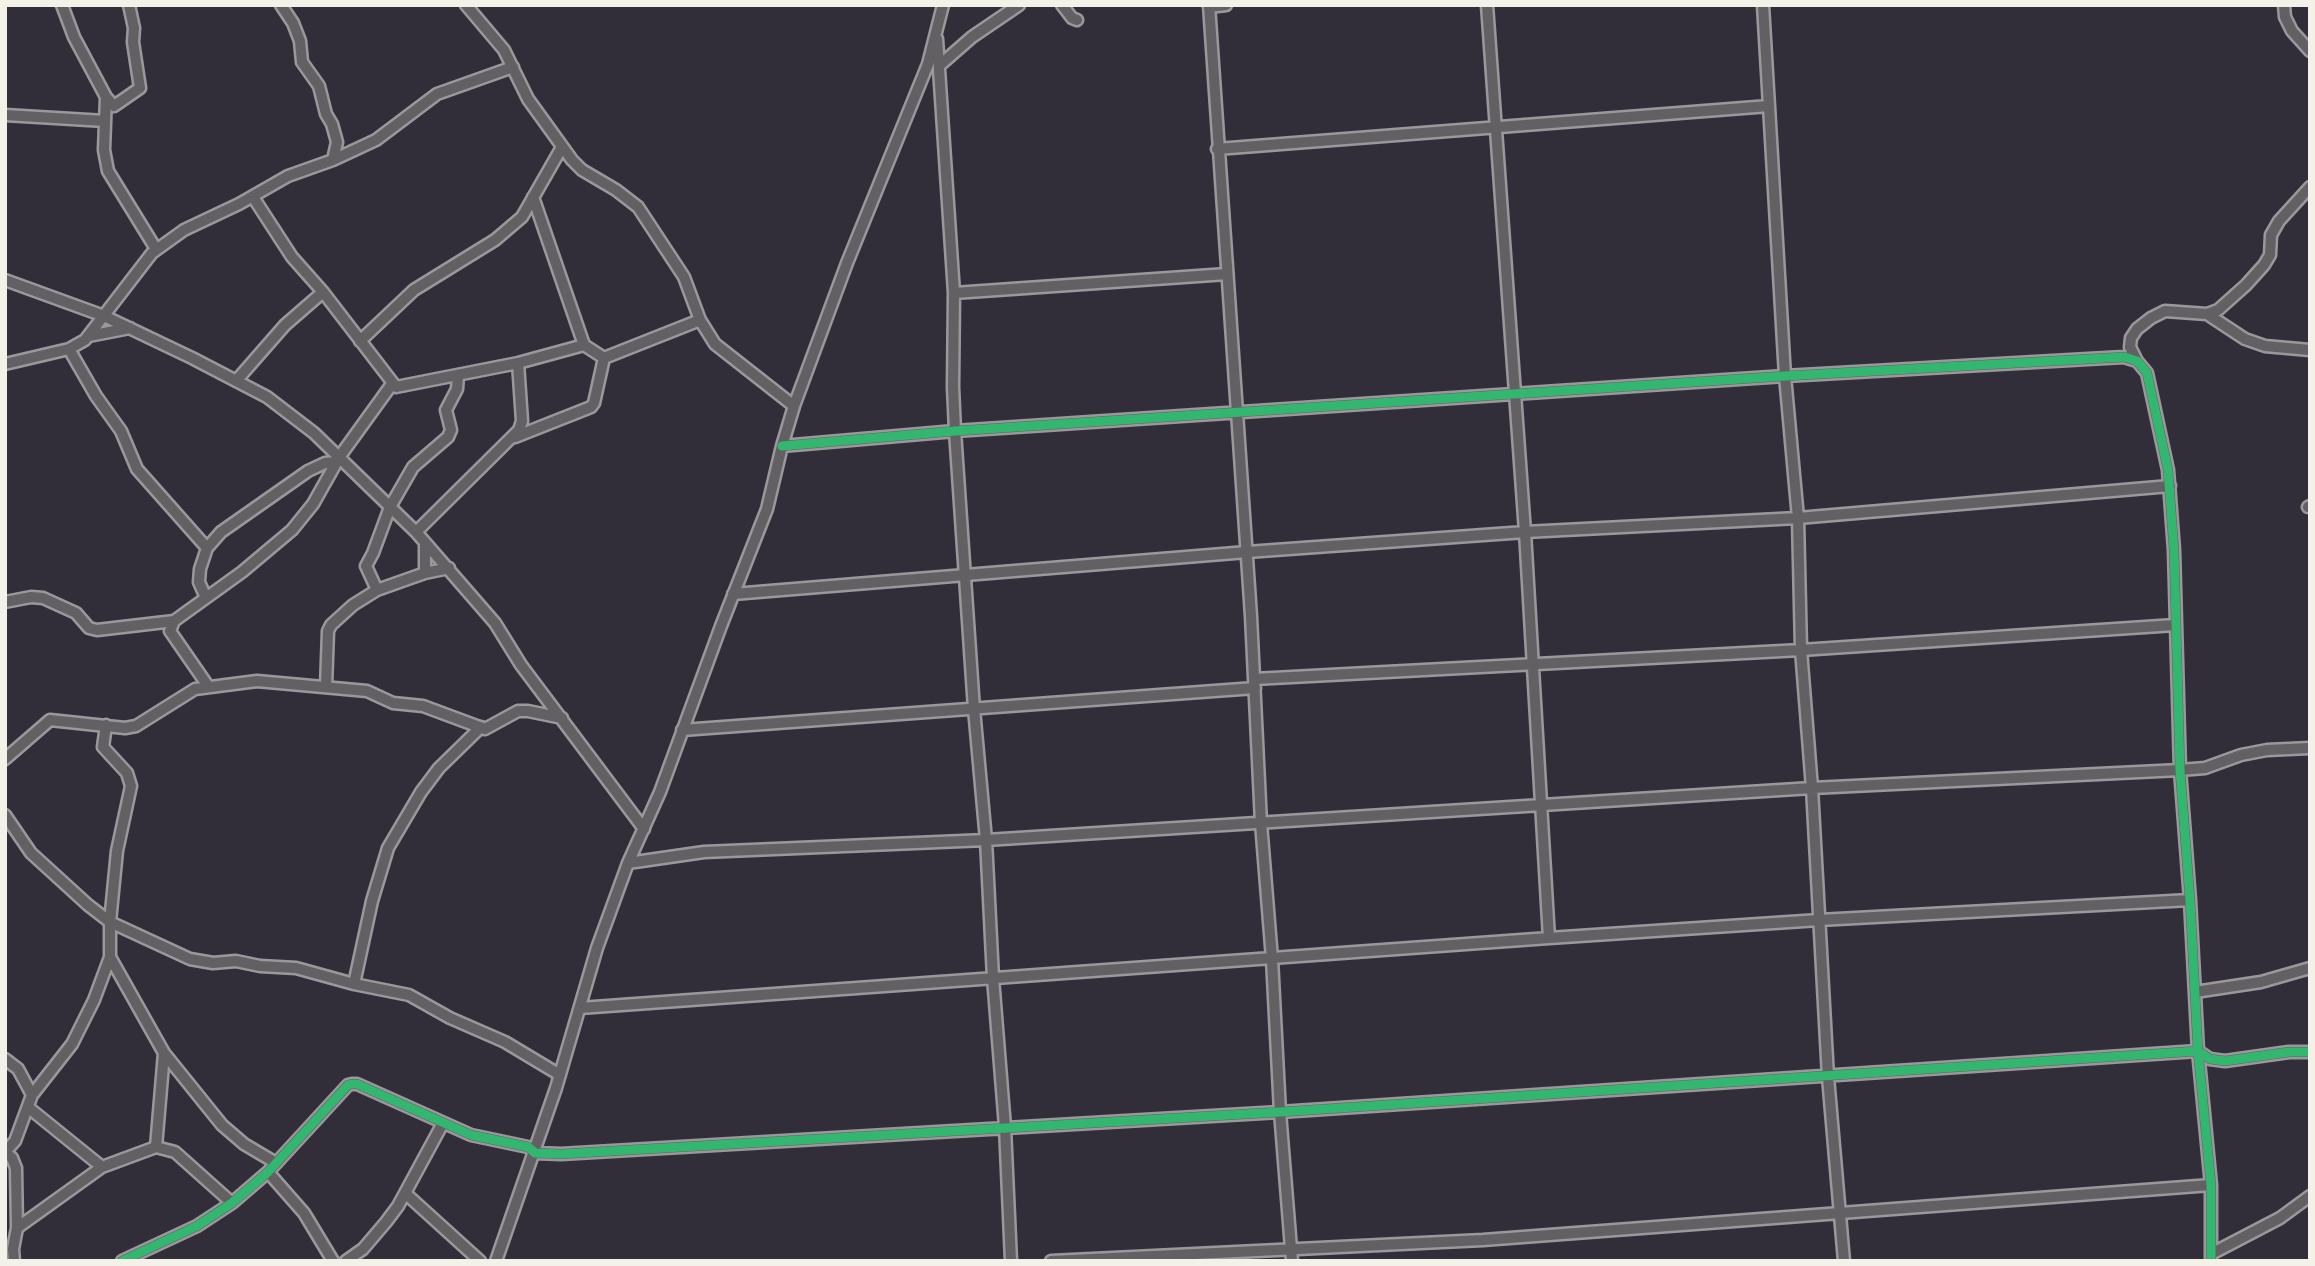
<!DOCTYPE html>
<style>
body{margin:0}
#map{position:relative;width:2315px;height:1266px;overflow:hidden;background:#312e39;font-family:"Gochi Hand",sans-serif}
canvas{display:block}
.frame{position:absolute;inset:0;border:7px solid #f4f1e8;pointer-events:none}
</style>
<div id="map">
<canvas width="2315" height="1266"></canvas>
<div class="frame"></div>
</div>
<script>
const c = document.querySelector('canvas').getContext('2d');
c.lineJoin = 'round';
function poly(rows) {
  const path = new Path2D();
  for (const r of rows) {
    path.moveTo(r[0], r[1]);
    for (let i = 2; i < r.length; i += 2) path.lineTo(r[i], r[i + 1]);
  }
  return path;
}
function stroke(path, color, width, dash) {
  c.strokeStyle = color;
  c.lineWidth = width;
  c.lineCap = dash ? 'butt' : 'round';
  c.setLineDash(dash || []);
  c.stroke(path);
}
const street = poly([
 [62,5,74,37,106,97,114,106,140,88,133,42,134,28,129,5],
 [281,5,293,23,300,41,302,62,319,86,326,114,332,124,337,142,333,160],
 [466,5,504,50,528,99,572,160,582,170,616,190,638,207,684,277,700,320,715,344,794,406],
 [1062,5,1072,18,1077,20],
 [1209,5,1251,616,1261,823,1272,959,1280,1112,1292,1261],
 [1487,5,1525,532,1549,938],
 [1763,5,1785,376,1798,518,1801,650,1812,788,1828,1077,1844,1261],
 [2284,5,2285,17,2292,31,2310,51],
 [1209,7,1226,5],
 [937,39,954,293,953,387,955,431,974,709,986,840,993,978,1005,1127,1011,1261],
 [940,65,972,37,1019,5],
 [106,97,104,150,108,171,156,249],
 [5,115,105,121],
 [1217,149,1769,106],
 [253,197,292,257,323,292,396,387,518,363,584,345],
 [533,197,584,345,604,358,700,320],
 [5,280,104,316,192,358,267,397,314,433,416,532,495,623,521,665,644,829],
 [954,293,1227,274],
 [2207,314,2245,339,2265,346,2310,350],
 [89,336,130,328],
 [360,341,414,290,495,240,522,217,562,147],
 [69,349,96,396,121,431,137,469,207,548],
 [2137,361,2130,347,2131,338,2137,329,2151,318,2165,311,2207,314,2218,310,2246,285,2264,265,2270,255,2271,235,2279,221,2310,187],
 [5,364,69,349,85,340,152,253,184,230,239,204,288,176,333,160,376,140,437,94,513,67],
 [236,381,285,325,323,292],
 [515,437,591,407,594,403,604,358],
 [782,446,955,431,1785,376,2124,357,2137,361,2147,373,2168,470,2174,550,2180,770,2190,900,2198,1051,2211,1185,2211,1261],
 [2308,507,2310,506],
 [416,532,519,430,522,421,518,363],
 [425,573,425,542],
 [377,590,366,566,373,553,390,507,413,467,448,437,451,430,446,410,457,389,458,375],
 [733,594,1247,552,1525,532,1798,518,2170,486],
 [206,598,199,582,200,569,207,548,221,532,308,471,325,463,335,462],
 [5,602,31,597,43,598,76,613,89,628,97,630,174,621,242,572,292,530,313,504,340,456,392,384],
 [174,621,170,631,208,686],
 [1254,679,1801,650,2175,625],
 [326,687,328,631,331,625,353,605,377,590,425,573,449,568],
 [682,730,1255,688],
 [5,759,50,720,125,728,136,726,195,689,257,681,367,691,393,703,423,706,485,729,518,711,528,711,562,718],
 [5,815,31,853,88,905,110,922,190,959,213,963,236,961,260,966,296,968,354,984,409,995,450,1018,505,1042,560,1075],
 [628,863,704,852,986,840,1812,788,2180,770,2205,768,2241,755,2267,750,2310,748],
 [110,957,164,1053,222,1125,244,1144,276,1163],
 [354,984,372,901,388,848,421,792,439,768,481,727],
 [2195,992,2261,982,2310,968],
 [580,1008,1549,938,1819,920,2190,900],
 [5,1059,18,1069,32,1095],
 [29,1108,102,1167],
 [156,1147,164,1053],
 [268,1172,304,1213,333,1261],
 [405,1193,480,1261],
 [17,1228,102,1167,156,1147,175,1152,232,1203],
 [2211,1254,2280,1218,2310,1196],
 [14,1261,13,1249,17,1228,16,1168,12,1158,5,1152,15,1141,32,1095,72,1044,94,1000,110,957,110,922,117,851,131,786,127,773,103,747,106,725],
 [122,1261,197,1226,232,1203,268,1172,348,1085,352,1084,357,1084,471,1135,528,1147,535,1153,561,1154,1280,1112,2198,1051,2210,1059,2225,1061,2289,1052,2310,1052],
 [346,1261,363,1249,386,1222,398,1206,443,1123],
 [496,1261,556,1088,597,948,628,863,660,792,721,626,767,509,782,446,794,406,847,263,928,64,943,5],
 [1051,1261,1483,1240,2211,1185]
]);
stroke(street, '#9a989b', 15);
stroke(street, '#626063', 10);
stroke(poly([
 [782,446,955,431,1785,376,2124,357,2137,361,2147,373,2168,470,2174,550,2180,770,2190,900,2198,1051,2211,1185,2211,1261],
 [122,1261,197,1226,232,1203,268,1172,348,1085,352,1084,357,1084,471,1135,528,1147,535,1153,561,1154,1280,1112,2198,1051,2210,1059,2225,1061,2289,1052,2310,1052]
]), '#33b770', 9);
</script>
